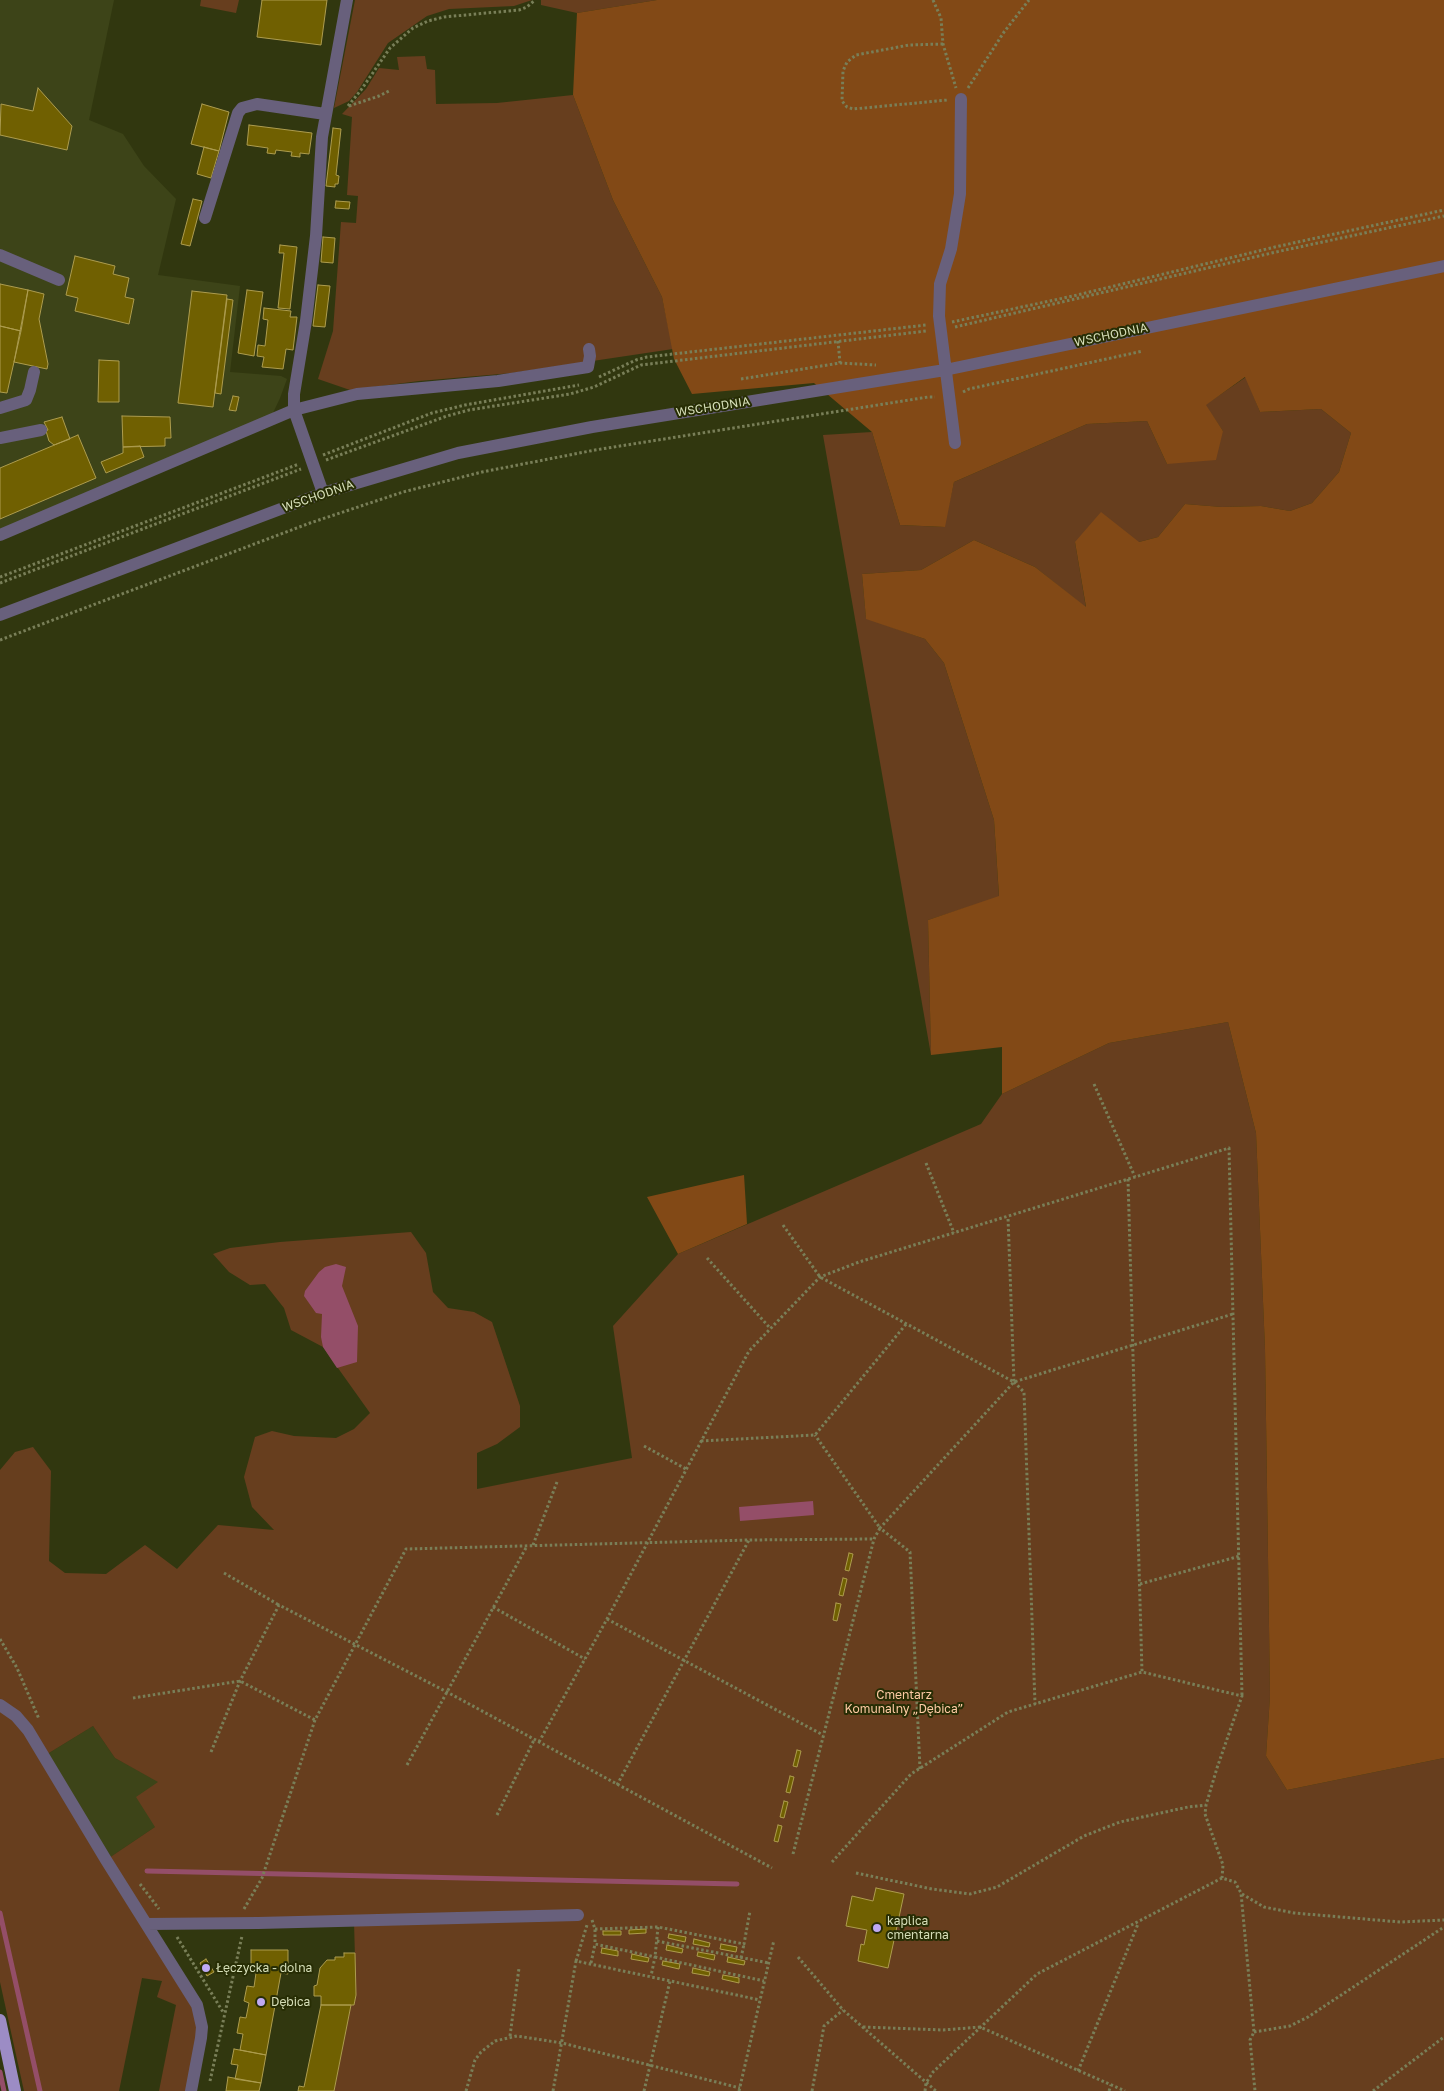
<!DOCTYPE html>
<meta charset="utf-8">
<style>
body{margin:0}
canvas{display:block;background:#31370f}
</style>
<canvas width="1444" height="2091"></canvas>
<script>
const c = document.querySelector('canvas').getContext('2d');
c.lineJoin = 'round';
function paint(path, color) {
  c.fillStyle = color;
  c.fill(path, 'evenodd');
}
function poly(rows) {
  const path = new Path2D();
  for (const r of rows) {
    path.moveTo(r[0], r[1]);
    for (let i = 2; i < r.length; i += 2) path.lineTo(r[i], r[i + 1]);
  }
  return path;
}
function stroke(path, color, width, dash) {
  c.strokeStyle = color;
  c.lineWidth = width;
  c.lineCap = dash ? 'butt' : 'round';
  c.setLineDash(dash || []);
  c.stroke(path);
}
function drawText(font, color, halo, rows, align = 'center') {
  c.font = font + ' "Golos Text",sans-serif';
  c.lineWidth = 4;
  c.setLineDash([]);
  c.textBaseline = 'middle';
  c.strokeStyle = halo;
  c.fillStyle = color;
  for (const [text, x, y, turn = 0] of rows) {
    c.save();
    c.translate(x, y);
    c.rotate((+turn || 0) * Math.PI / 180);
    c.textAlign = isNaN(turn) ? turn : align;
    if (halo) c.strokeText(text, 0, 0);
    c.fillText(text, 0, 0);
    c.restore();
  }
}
paint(poly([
 [0,0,114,0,89,120,123,134,144,166,176,199,158,275,240,286,230,372,281,376,287,379,280,398,272,415,0,531],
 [93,1726,115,1758,159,1782,155,1827,106,1860,44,1756]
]), '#3d4418');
paint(poly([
 [201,0,239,0,236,13,200,6],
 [355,0,532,0,514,6,449,9,427,16,388,43,357,92,349,101,334,108],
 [541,0,657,0,577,13,541,5],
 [425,56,427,69,435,70,436,104,497,103,573,95,613,200,662,297,673,349,512,373,419,381,350,390,318,379,333,331,341,222,356,223,358,196,347,195,352,117,342,114,366,89,379,68,399,70,397,57],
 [1246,377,1260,412,1321,409,1351,433,1339,472,1312,503,1290,511,1261,506,1222,507,1185,504,1158,537,1139,542,1075,542,1086,608,1035,567,974,540,921,570,862,574,866,618,925,639,944,663,994,820,999,897,928,920,931,1055,823,435,872,432,900,525,944,527,954,482,1087,424,1147,421,1167,464,1223,431,1205,405],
 [1228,1022,1256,1133,1265,1349,1270,1696,1266,1756,1287,1790,1444,1758,1444,2091,334,2091,351,2005,354,2005,356,1995,354,1921,147,1924,201,2017,191,2091,159,2091,176,2005,157,1997,162,1981,142,1978,119,2091,24,2091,0,1982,0,1470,15,1452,33,1447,51,1471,49,1561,65,1573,106,1574,145,1545,177,1569,218,1525,274,1530,252,1507,244,1477,255,1437,272,1431,294,1436,336,1438,354,1429,370,1413,323,1347,291,1330,284,1308,265,1284,250,1285,229,1272,213,1254,230,1248,280,1242,411,1232,426,1253,433,1292,448,1308,474,1312,492,1322,520,1406,520,1427,497,1444,477,1453,477,1489,632,1458,613,1326,678,1254,981,1124,1002,1094,1109,1043],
 [93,1726,115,1758,158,1782,136,1797,155,1827,106,1860,44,1756]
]), '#673e1e');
paint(poly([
 [657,0,1444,0,1444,1758,1287,1790,1266,1756,1270,1696,1265,1349,1256,1133,1228,1022,1109,1043,1002,1094,1002,1047,931,1055,928,920,999,896,994,820,944,663,925,639,866,619,862,574,921,570,974,540,1035,567,1086,607,1075,542,1101,512,1139,542,1158,537,1185,504,1222,507,1261,506,1290,511,1312,503,1339,472,1351,433,1321,409,1260,412,1245,377,1206,405,1223,431,1216,460,1167,464,1147,421,1087,424,954,482,945,527,900,525,872,432,814,383,692,394,674,359,662,297,613,200,573,95,577,13],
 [744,1175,747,1224,678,1254,647,1197]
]), '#824916');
paint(poly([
 [336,1264,346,1267,342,1286,358,1326,357,1362,337,1368,323,1347,321,1337,322,1314,316,1313,304,1296,305,1291,319,1272,325,1267],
 [813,1501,814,1515,740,1521,739,1507]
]), '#944e68');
stroke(poly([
 [147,1871,737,1884],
 [0,1913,40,2091],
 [0,2072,4,2091]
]), '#944e68', 5);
const building = poly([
 [262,0,327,0,321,45,257,37,262,0],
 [38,88,72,126,67,150,0,135,1,104,33,111,38,88],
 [202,104,229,112,219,151,191,144,202,104],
 [249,125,312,133,309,154,300,153,300,157,291,156,292,152,276,150,275,154,267,153,268,148,247,145,249,125],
 [333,128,341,129,336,175,339,176,338,184,335,184,335,187,326,186,333,128],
 [204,147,219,151,211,178,197,174,204,147],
 [193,199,202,201,190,246,181,244,193,199],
 [336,201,350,202,349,209,335,208,336,201],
 [323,237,335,238,333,263,321,262,323,237],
 [280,245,297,247,290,309,278,308,284,253,279,253,280,245],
 [75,256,115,266,113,274,129,278,125,297,134,299,129,324,75,311,78,298,66,295,75,256],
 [0,284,28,290,21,331,0,326,0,284],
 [318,285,330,286,325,327,313,326,318,285],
 [28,290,44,294,39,319,48,364,47,369,14,362,28,290],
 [247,290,263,292,254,356,238,353,247,290],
 [192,291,227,295,213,407,178,403,192,291],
 [227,299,233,300,221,394,215,393,227,299],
 [264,308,291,311,290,317,297,317,293,350,286,349,283,369,262,367,264,357,257,356,258,345,265,346,268,320,263,319,264,308],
 [0,326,21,331,7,393,0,392,0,326],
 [99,360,119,361,119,402,98,402,99,360],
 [233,396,239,397,236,411,229,410,233,396],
 [122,416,170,417,171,438,165,438,165,446,123,447,122,416],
 [62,417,70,439,54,445,49,441,46,431,48,430,44,422,62,417],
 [78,435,96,478,0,519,0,468,78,435],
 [140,446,144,457,106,473,101,462,123,453,123,447,140,446],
 [849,1553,853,1554,849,1571,845,1570,849,1553],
 [843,1578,847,1579,843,1596,839,1595,843,1578],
 [836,1603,841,1604,837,1621,833,1620,836,1603],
 [797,1750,801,1751,797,1767,793,1766,797,1750],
 [790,1776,794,1777,790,1793,786,1792,790,1776],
 [784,1801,788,1802,784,1818,780,1817,784,1801],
 [778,1825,782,1826,778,1842,774,1841,778,1825],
 [876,1888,904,1894,888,1968,858,1961,861,1944,864,1945,867,1930,846,1926,852,1896,873,1901,876,1888],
 [646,1929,646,1933,629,1934,629,1930,646,1929],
 [603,1931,621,1931,621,1935,603,1935,603,1931],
 [669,1934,686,1937,685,1942,668,1938,669,1934],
 [694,1939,710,1943,709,1947,693,1944,694,1939],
 [721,1944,737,1947,736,1952,720,1949,721,1944],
 [667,1945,683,1949,682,1953,666,1950,667,1945],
 [602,1948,618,1951,618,1956,601,1953,602,1948],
 [251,1950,288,1950,288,1974,281,1973,266,2055,240,2050,243,2034,237,2033,240,2017,246,2018,249,2003,244,2001,247,1986,254,1987,256,1973,251,1972,251,1950],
 [698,1952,715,1955,714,1960,697,1956,698,1952],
 [344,1953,355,1953,356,1995,354,2005,321,2005,321,1996,314,1996,314,1986,317,1985,320,1968,327,1960,335,1960,335,1957,344,1957,344,1953],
 [632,1954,649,1958,648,1962,631,1959,632,1954],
 [728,1957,745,1961,744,1965,727,1962,728,1957],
 [206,1959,214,1972,207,1976,200,1963,206,1959],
 [663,1961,680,1964,679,1969,662,1965,663,1961],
 [693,1968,710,1972,709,1976,692,1973,693,1968],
 [723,1975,739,1978,739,1983,722,1979,723,1975],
 [321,2005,351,2005,334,2091,298,2091,299,2086,304,2087,321,2005],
 [234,2049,266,2055,261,2083,235,2079,238,2065,231,2064,234,2049],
 [228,2077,261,2083,259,2091,226,2091,228,2077]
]);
paint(building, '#706001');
stroke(building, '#ad9c4e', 1);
stroke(poly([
 [933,0,941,18,943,44,956,88],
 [943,44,909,45,856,55,847,62,843,71,842,101,847,107,853,109,948,100],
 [968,88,1004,32,1029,0],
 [348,106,361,90,390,48,413,28,428,21,444,17,519,10,527,7,535,0],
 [349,106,379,96,391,90],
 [952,322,1073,296,1275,247,1444,210],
 [955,327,1276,252,1444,216],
 [838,341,840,363],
 [599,377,636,360,647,357,926,325],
 [741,379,840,363,876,365],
 [963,392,969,389,1143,351],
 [323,455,432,413,465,405,579,385],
 [326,460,447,416,469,410,570,394,594,387,641,365,926,331],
 [0,577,299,464],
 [0,583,301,469],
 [0,640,310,523,403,492,482,472,595,450,928,397,935,397],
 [1094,1084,1135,1177],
 [926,1163,954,1233],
 [1128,1179,1142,1672],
 [783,1225,820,1277,1014,1382,1008,1217],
 [707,1258,770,1328],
 [1014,1382,1024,1392,1035,1704],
 [701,1441,815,1435,907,1323],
 [644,1446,686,1469],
 [533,1545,557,1482],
 [224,1573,279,1605],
 [1140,1584,1240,1556],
 [493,1607,585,1659],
 [607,1619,823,1735],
 [0,1639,17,1668,39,1719],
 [133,1698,240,1681,315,1720],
 [539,1742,607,1619,749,1351,820,1277,859,1262,1229,1148,1242,1696],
 [211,1752,240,1681,279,1605,447,1692,772,1868],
 [407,1765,527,1546],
 [920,1769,910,1552,880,1528,1014,1382,1233,1314],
 [617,1785,749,1540],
 [497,1815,534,1740],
 [793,1854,874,1539,880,1528,815,1435],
 [832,1862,911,1774,1008,1712,1142,1672,1242,1696,1217,1768,1206,1805,1205,1814,1223,1865,1222,1878],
 [856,1873,932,1889,970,1894,997,1887,1084,1836,1120,1822,1188,1807,1206,1805],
 [140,1884,159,1909],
 [1242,1894,1264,1907,1294,1913,1400,1922,1444,1920],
 [244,1909,262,1878,315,1720,406,1549,749,1540,874,1539],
 [592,1920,595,1929,595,1944],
 [658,1927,655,1957,764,1981],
 [595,1929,658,1927,744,1944,750,1911],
 [177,1937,223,2012],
 [657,1941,769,1963],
 [798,1957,843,2010,936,2091],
 [741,1958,744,1944],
 [576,1961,587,1925],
 [591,1963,595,1944,655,1957,651,1976],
 [863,2027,943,2030,980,2027,1125,2091],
 [1254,2032,1290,2026,1308,2017,1444,1927],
 [510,2036,519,1968],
 [1078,2071,1138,1924],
 [210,2081,242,1936],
 [466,2091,475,2060,481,2052,495,2041,517,2036,562,2043,740,2088],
 [553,2091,576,1961,760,2000],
 [644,2091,670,1981],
 [739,2091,774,1940],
 [812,2091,824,2026,843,2010],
 [925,2091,926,2083,933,2072,1037,1974,1222,1878,1235,1882,1241,1893,1254,2032,1250,2040,1255,2091],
 [1109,2091,1111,2085],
 [1373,2091,1444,2037]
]), '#797f58', 3, [2.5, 2.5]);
stroke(poly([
 [205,218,238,113,242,108,257,104,325,114],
 [0,255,59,280],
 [0,408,26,400,30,390,34,372],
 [0,438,41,430],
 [955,443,939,316,940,284,951,249,960,194,961,99],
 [323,493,294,410,294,394,306,321,316,236,322,137,347,0],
 [0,535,294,410,357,394,498,381,588,367,590,356,589,349],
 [0,615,323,493,458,453,592,427,945,370,1444,266],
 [0,1705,16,1716,28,1730,106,1860,197,2005,202,2027,201,2038,191,2091],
 [146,1924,258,1923,578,1915]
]), '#68607c', 12);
stroke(poly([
 [0,2020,15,2091]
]), '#9c8cc5', 12);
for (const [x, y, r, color] of [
 [877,1928,5,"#bfa9f4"],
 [206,1968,5,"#bfa9f4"],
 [261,2002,5,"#bfa9f4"]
]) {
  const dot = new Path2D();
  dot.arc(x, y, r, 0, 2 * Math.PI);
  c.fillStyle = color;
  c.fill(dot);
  stroke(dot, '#272d04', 2);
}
drawText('12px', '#d6deb8', '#272d04', [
 ["WSCHODNIA",1111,335,-12],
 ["WSCHODNIA",713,407,-9],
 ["WSCHODNIA",318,496,-19]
]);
drawText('12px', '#ffcba5', '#272d04', [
 ["Cmentarz",904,1695],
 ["Komunalny „Dębica”",904,1709]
]);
drawText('12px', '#d6deb8', '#272d04', [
 ["kaplica",887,1921],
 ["cmentarna",887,1935],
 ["Łęczycka - dolna",216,1968],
 ["Dębica",271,2002]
], 'left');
</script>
